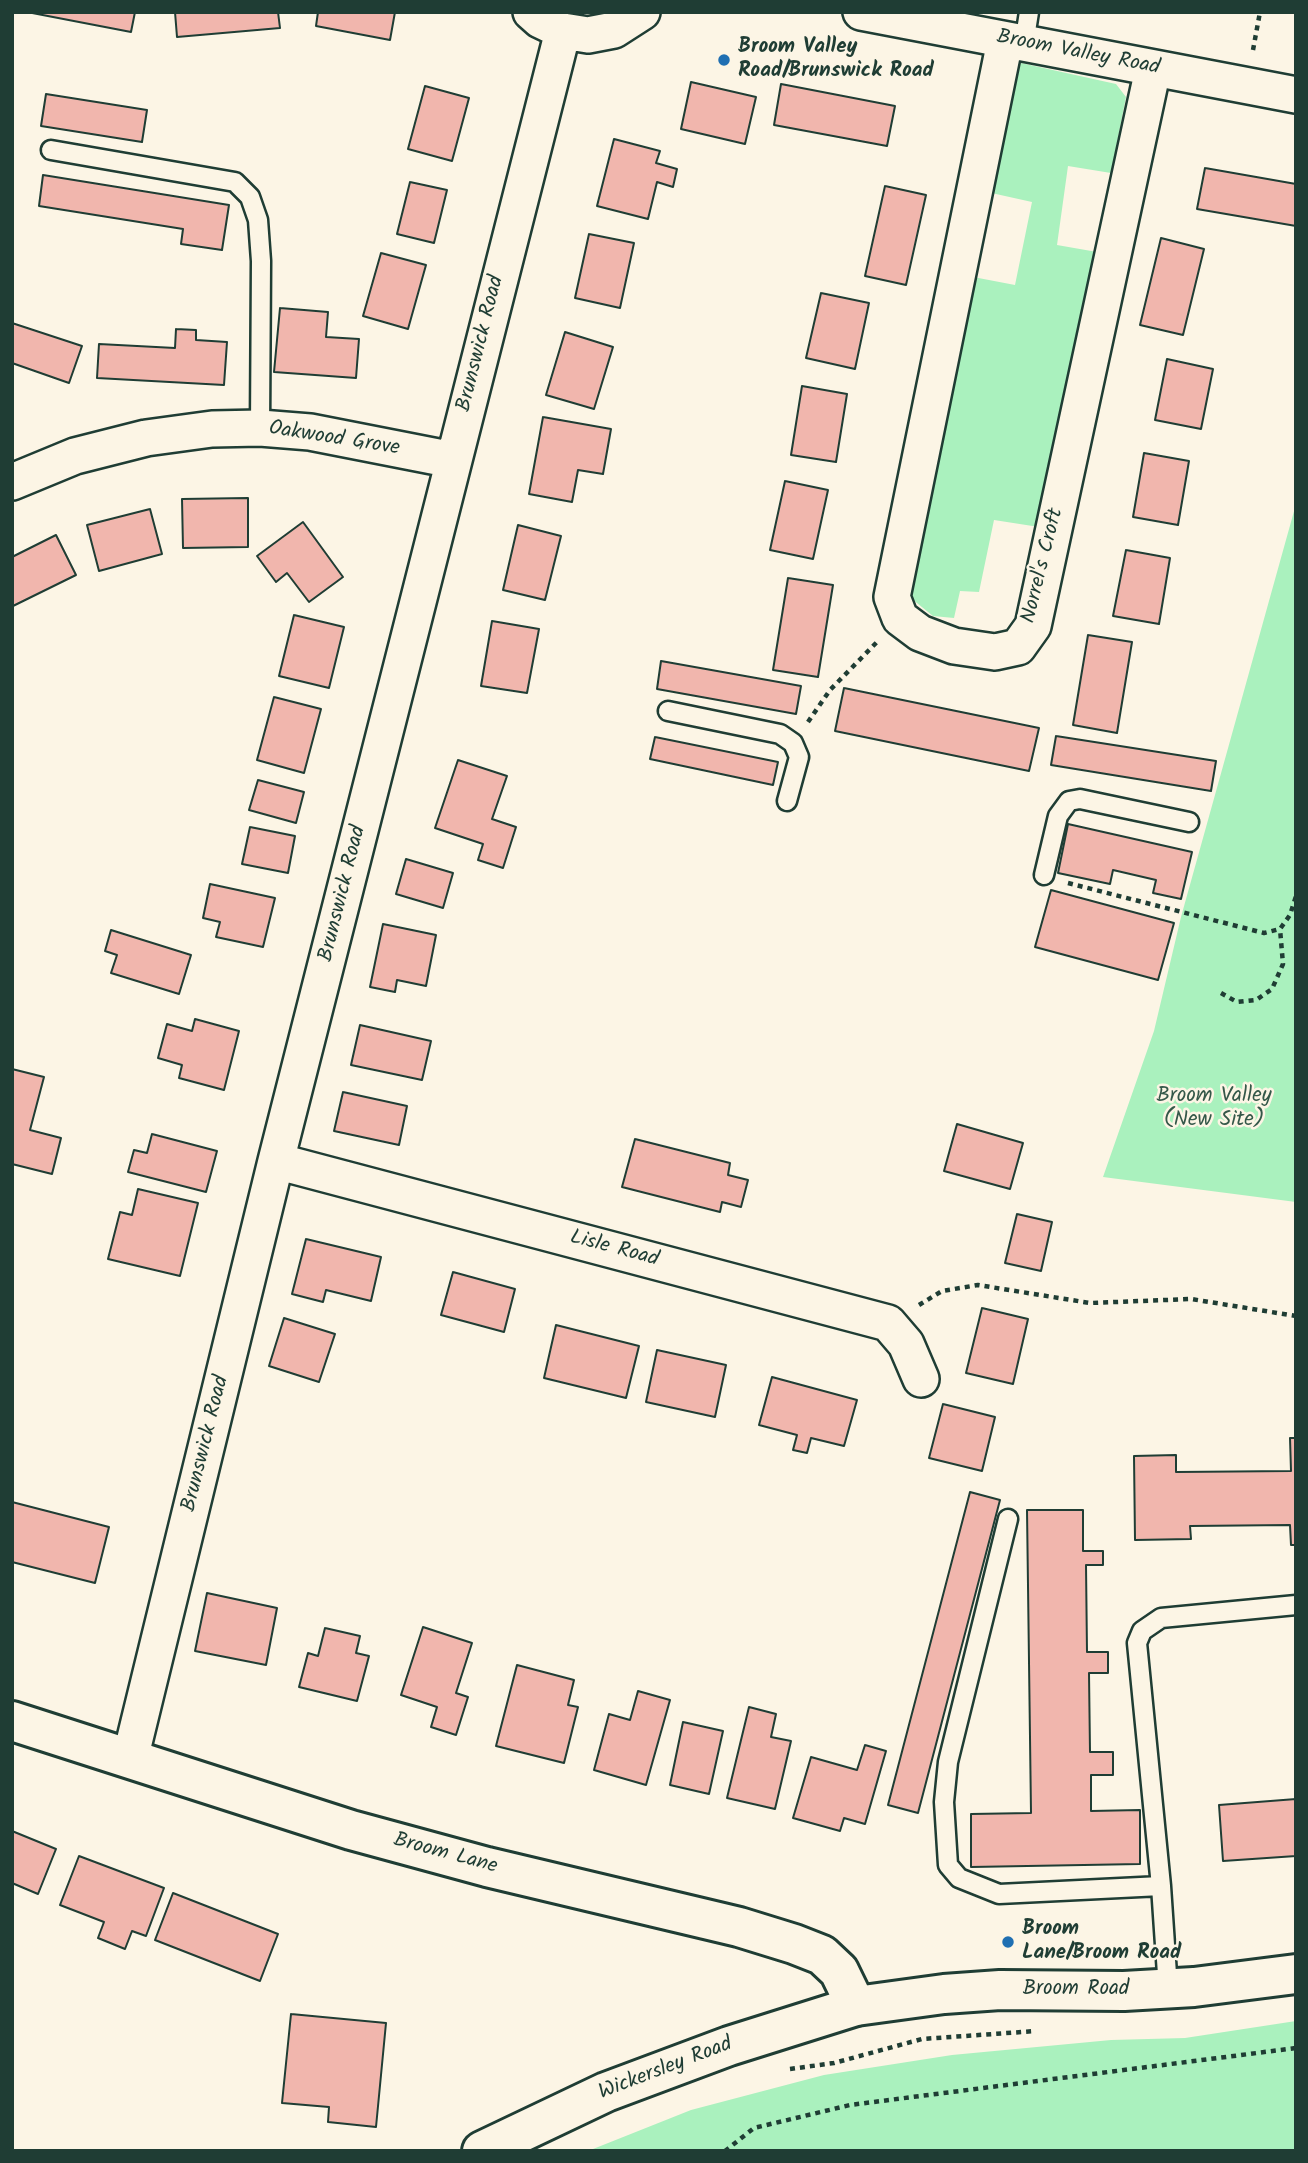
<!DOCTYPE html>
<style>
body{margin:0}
#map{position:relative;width:1308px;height:2163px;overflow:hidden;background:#fcf5e5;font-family:Kalam,sans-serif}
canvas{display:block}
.frame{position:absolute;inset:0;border:14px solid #1f3d34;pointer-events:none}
</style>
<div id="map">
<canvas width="1308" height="2163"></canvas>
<div class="frame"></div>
</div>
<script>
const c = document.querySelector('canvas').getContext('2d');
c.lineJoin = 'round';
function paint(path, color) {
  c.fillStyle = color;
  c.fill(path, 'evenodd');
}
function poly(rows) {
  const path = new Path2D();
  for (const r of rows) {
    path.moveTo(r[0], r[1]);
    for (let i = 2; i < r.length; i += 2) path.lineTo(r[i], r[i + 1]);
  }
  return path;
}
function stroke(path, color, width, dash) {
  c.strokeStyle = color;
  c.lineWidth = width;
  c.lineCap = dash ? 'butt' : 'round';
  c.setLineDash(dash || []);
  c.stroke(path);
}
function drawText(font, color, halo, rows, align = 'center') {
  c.font = font + ' Kalam,sans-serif';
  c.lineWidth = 5;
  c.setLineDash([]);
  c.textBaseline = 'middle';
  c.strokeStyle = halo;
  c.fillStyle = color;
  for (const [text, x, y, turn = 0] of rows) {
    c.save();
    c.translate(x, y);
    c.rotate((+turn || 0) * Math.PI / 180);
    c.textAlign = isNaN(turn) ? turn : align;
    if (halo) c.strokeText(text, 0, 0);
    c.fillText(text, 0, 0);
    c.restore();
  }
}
paint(poly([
 [1021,63,1116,84,1126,97,1111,173,1068,166,1057,245,1097,252,1039,527,994,520,979,592,960,591,954,618,933,616,912,599,907,579,968,276,1015,285,1032,202,987,192,1011,70],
 [1296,504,1296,1202,1103,1177,1154,1031,1181,917],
 [1296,2021,1296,2151,588,2151,691,2110,824,2075,952,2055,1111,2040,1185,2038]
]), '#aaf1be');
const building = poly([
 [27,12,135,12,131,32,27,12],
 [175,12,278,12,280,28,177,37,175,12],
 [318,12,395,12,390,40,316,26,318,12],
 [691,82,756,97,745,144,681,129,691,82],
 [781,84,895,106,887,146,774,125,781,84],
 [425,86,469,98,452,161,408,149,425,86],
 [46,94,147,110,142,142,41,126,46,94],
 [614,139,660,151,656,163,677,169,673,187,657,182,648,219,597,206,614,139],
 [1205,168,1296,184,1296,226,1197,209,1205,168],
 [43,175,229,205,222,250,181,244,183,229,39,206,43,175],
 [410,182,447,190,434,243,397,234,410,182],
 [885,186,926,195,906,285,865,276,885,186],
 [589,234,634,243,620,308,575,298,589,234],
 [1161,238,1204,249,1183,335,1140,325,1161,238],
 [381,253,426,265,408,329,363,316,381,253],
 [821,293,869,303,855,369,806,358,821,293],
 [280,308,328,312,326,337,359,339,356,378,274,372,280,308],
 [12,323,82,346,69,383,12,363,12,323],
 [176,329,196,330,196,340,227,342,224,385,97,378,99,344,175,348,176,329],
 [565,332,613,347,594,409,546,395,565,332],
 [1167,359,1213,369,1201,429,1155,420,1167,359],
 [802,386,847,394,836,462,791,455,802,386],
 [543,417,611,429,603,474,578,470,572,502,529,494,543,417],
 [1144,453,1189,461,1178,525,1133,517,1144,453],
 [785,481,828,490,813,559,770,550,785,481],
 [248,498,248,547,183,548,182,499,248,498],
 [150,509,162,554,99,571,87,525,150,509],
 [303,522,343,577,309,602,287,573,276,582,257,556,303,522],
 [518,525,561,536,545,600,503,590,518,525],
 [56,535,76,575,13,606,12,557,56,535],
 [1126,550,1170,558,1159,624,1113,616,1126,550],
 [788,578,833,585,818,677,773,670,788,578],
 [294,615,344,627,329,688,279,676,294,615],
 [492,621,539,629,527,693,481,686,492,621],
 [1088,635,1132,642,1117,733,1073,725,1088,635],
 [661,661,801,686,796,714,657,689,661,661],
 [844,688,1039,728,1029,771,835,731,844,688],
 [274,697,321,709,304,773,257,760,274,697],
 [1056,736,1216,761,1211,791,1051,765,1056,736],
 [655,737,778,762,773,785,650,759,655,737],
 [458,760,507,776,492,819,516,827,503,868,478,860,483,844,435,828,458,760],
 [258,780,304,792,296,823,249,810,258,780],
 [1068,824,1192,852,1181,899,1153,893,1156,880,1113,870,1110,884,1058,873,1068,824],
 [250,827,295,836,288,873,242,864,250,827],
 [406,859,453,873,443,908,396,894,406,859],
 [210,884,275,898,263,947,216,937,220,922,203,918,210,884],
 [1051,890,1174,923,1158,980,1035,947,1051,890],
 [383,924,436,935,426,986,397,980,395,992,370,987,383,924],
 [111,930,191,955,179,994,111,973,117,955,105,951,111,930],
 [195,1019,239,1031,224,1090,179,1078,182,1065,158,1058,167,1024,192,1031,195,1019],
 [360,1025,431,1041,422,1080,351,1065,360,1025],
 [12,1069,44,1077,30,1130,61,1138,52,1174,12,1164,12,1069],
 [343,1092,407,1106,399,1145,334,1131,343,1092],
 [957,1124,1023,1143,1010,1189,944,1171,957,1124],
 [152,1134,217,1151,206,1192,128,1172,134,1150,147,1153,152,1134],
 [635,1139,730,1163,728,1175,748,1180,741,1207,722,1202,720,1212,622,1187,635,1139],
 [138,1189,198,1203,180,1276,108,1259,120,1212,132,1215,138,1189],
 [1017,1214,1052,1222,1041,1271,1005,1263,1017,1214],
 [306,1239,381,1257,371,1301,326,1290,323,1302,292,1294,306,1239],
 [453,1272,515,1289,504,1332,441,1315,453,1272],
 [982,1308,1028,1319,1013,1384,966,1373,982,1308],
 [284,1318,335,1334,319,1382,269,1366,284,1318],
 [556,1325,639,1346,626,1398,544,1378,556,1325],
 [657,1350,726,1365,715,1417,646,1402,657,1350],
 [772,1377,857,1400,844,1446,811,1438,807,1453,793,1450,797,1435,759,1425,772,1377],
 [943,1404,995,1417,982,1471,929,1458,943,1404],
 [1290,1438,1296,1438,1296,1545,1291,1545,1290,1525,1190,1526,1191,1539,1135,1540,1134,1456,1176,1455,1176,1472,1291,1471,1290,1438],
 [970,1492,1000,1500,918,1813,888,1805,970,1492],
 [12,1502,109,1527,95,1583,12,1562,12,1502],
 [1027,1510,1083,1510,1083,1551,1103,1551,1103,1565,1086,1565,1087,1652,1108,1652,1108,1673,1089,1673,1090,1752,1113,1752,1113,1775,1091,1775,1091,1811,1140,1810,1140,1864,971,1867,971,1814,1031,1813,1027,1510],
 [207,1593,277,1608,266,1665,195,1651,207,1593],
 [423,1627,472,1643,456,1693,468,1697,456,1735,431,1727,437,1707,401,1695,423,1627],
 [325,1628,360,1636,356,1653,369,1656,357,1701,299,1687,308,1653,318,1656,325,1628],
 [517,1665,574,1680,568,1705,578,1707,564,1763,496,1746,517,1665],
 [638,1691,670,1700,646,1785,594,1770,609,1714,630,1720,638,1691],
 [749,1707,776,1714,771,1737,791,1741,775,1809,727,1798,749,1707],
 [683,1722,723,1731,709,1794,670,1785,683,1722],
 [865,1745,886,1751,865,1824,844,1818,840,1831,793,1818,811,1757,857,1770,865,1745],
 [1296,1799,1296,1856,1223,1861,1219,1805,1296,1799],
 [12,1831,56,1849,38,1894,12,1883,12,1831],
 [79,1856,164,1888,146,1936,132,1931,125,1949,98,1938,104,1922,60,1905,79,1856],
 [173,1893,278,1934,260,1981,155,1940,173,1893],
 [291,2014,386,2023,376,2127,328,2122,329,2107,282,2103,291,2014]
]);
paint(building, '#f1b6ad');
stroke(building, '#1f3d34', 2);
const service = poly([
 [1024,44,1029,12],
 [51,150,235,182,250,197,258,220,261,261,260,428],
 [668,711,780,734,793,743,799,757,787,801],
 [1044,875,1058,816,1069,801,1080,799,1189,822],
 [1008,1519,948,1762,944,1802,948,1865,959,1878,999,1894,1161,1886],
 [1168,1989,1161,1886,1137,1643,1142,1631,1161,1618,1296,1605]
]);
const minor = poly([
 [531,12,540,20,563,31,588,35,614,30,642,12],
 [861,12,1296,95],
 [1005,41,892,597,900,618,920,633,954,646,995,652,1018,647,1033,626,1153,69],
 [12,482,75,456,146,438,212,429,260,428,310,432,453,460],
 [276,1161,888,1323,906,1344,921,1379],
 [130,1759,276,1161,563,31]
]);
const secondary = poly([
 [12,1721,351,1830,487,1867,739,1927,794,1944,822,1955,839,1971,856,2006]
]);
const primary = poly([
 [482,2151,606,2092,729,2046,856,2006,944,1994,1000,1990,1124,1991,1194,1987,1296,1974]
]);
stroke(service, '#1f3d34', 23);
stroke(minor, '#1f3d34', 40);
stroke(secondary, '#1f3d34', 44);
stroke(primary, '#1f3d34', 44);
stroke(poly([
 [1253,50,1260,12],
 [808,722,830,690,877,642],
 [1068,883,1264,933,1280,929,1290,915,1296,896],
 [1221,993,1237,1002,1256,1000,1272,989,1283,964,1280,929],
 [919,1305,942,1291,978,1285,1090,1303,1191,1299,1296,1316],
 [790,2069,834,2063,922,2039,1036,2031],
 [725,2151,754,2128,850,2105,1296,2048]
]), '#1f3d34', 4.5, [5, 5]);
stroke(service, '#fcf5e5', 18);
stroke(minor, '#fcf5e5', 35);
stroke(secondary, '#fcf5e5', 38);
stroke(primary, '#fcf5e5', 38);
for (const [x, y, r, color] of [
 [724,60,7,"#1f6fb2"],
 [1008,1942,7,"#1f6fb2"]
]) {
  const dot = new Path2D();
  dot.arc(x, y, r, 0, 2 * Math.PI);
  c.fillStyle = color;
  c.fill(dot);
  stroke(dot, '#fcf5e5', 2.5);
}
drawText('bold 21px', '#1f3d34', '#fcf5e5', [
 ["Broom Valley",738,48],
 ["Road/Brunswick Road",738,72],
 ["Broom",1022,1930],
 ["Lane/Broom Road",1022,1954]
], 'left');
drawText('21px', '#1f3d34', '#fcf5e5', [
 ["Broom Valley Road",1078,54,11],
 ["Brunswick Road",482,344,-76],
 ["Oakwood Grove",334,440,9],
 ["Norrel's Croft",1044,566,-76],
 ["Brunswick Road",344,894,-76],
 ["Lisle Road",614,1250,15],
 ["Brunswick Road",207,1444,-76],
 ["Broom Lane",445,1855,15],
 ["Broom Road",1076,1990],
 ["Wickersley Road",666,2070,-21]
]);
drawText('21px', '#345849', '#fcf5e5', [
 ["Broom Valley",1214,1097],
 ["(New Site)",1214,1121]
]);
</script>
